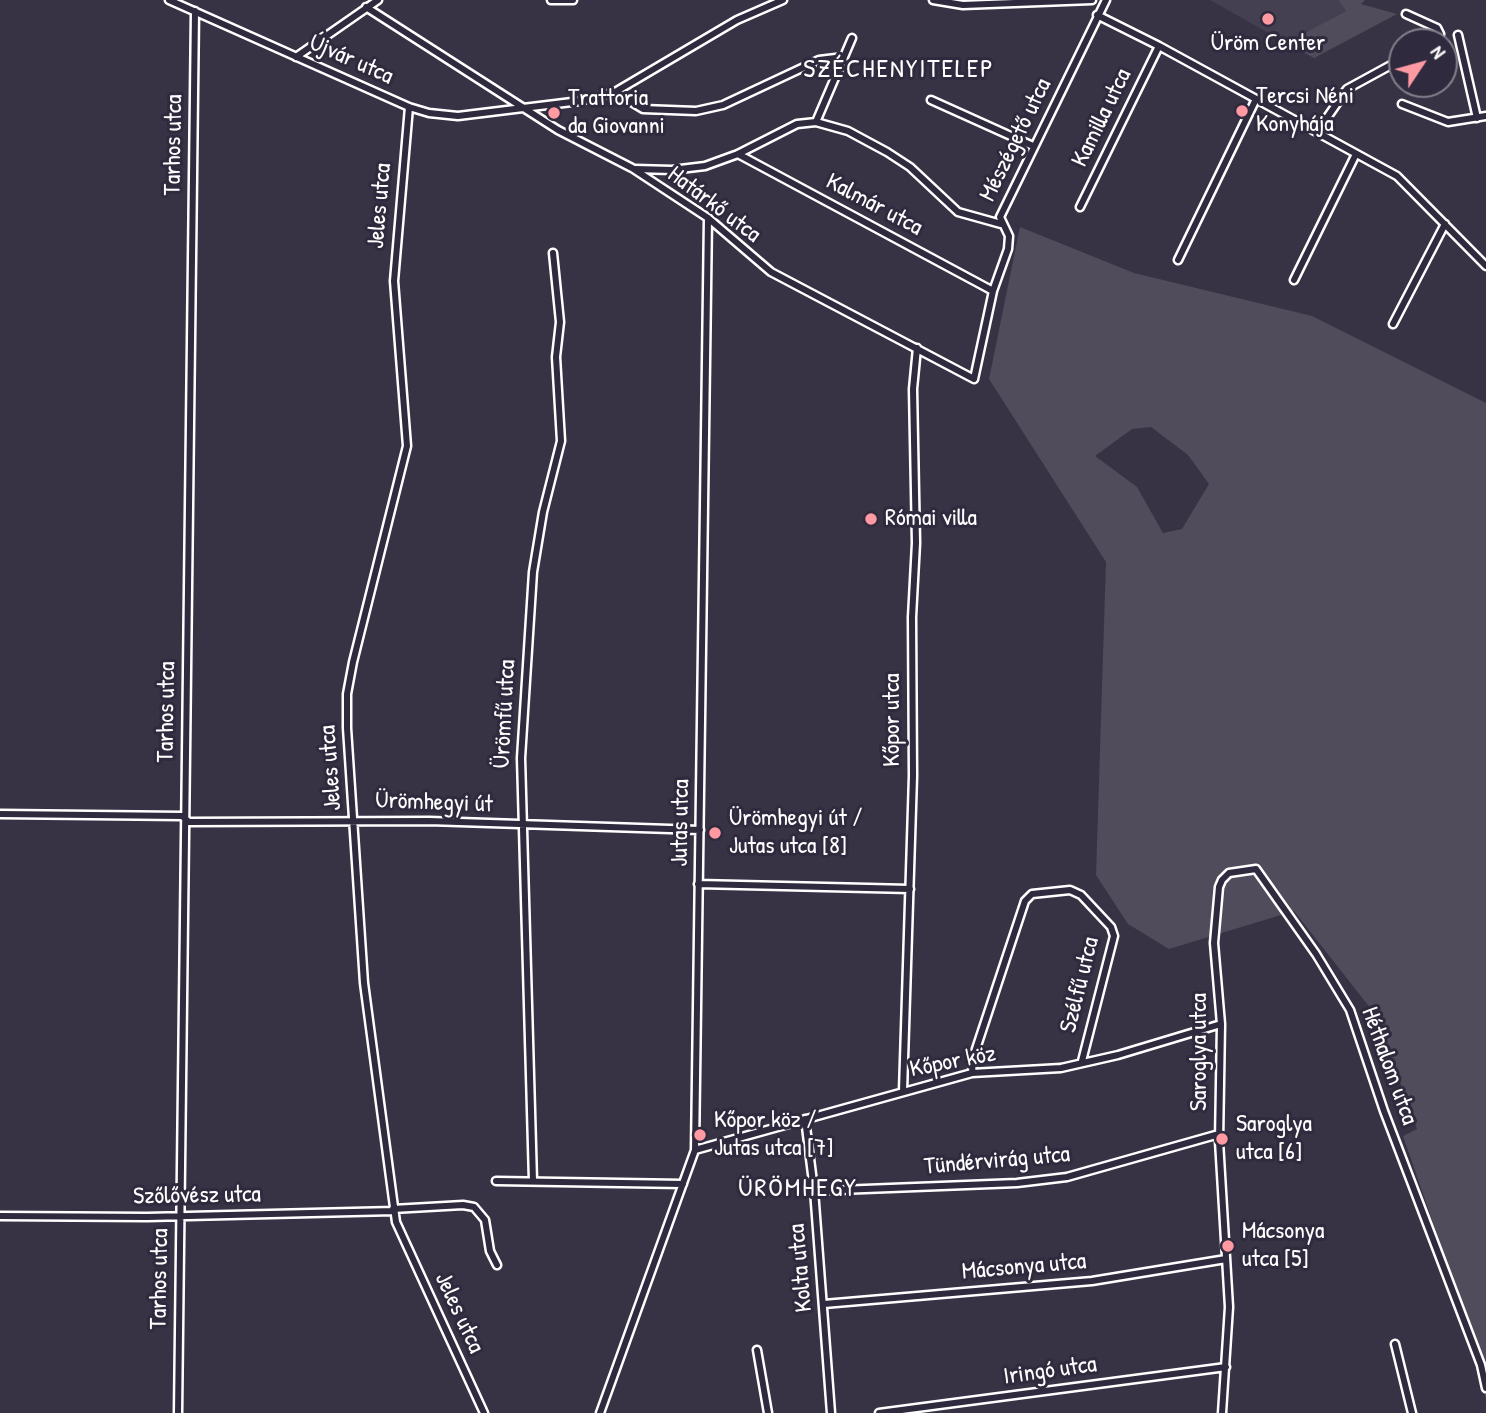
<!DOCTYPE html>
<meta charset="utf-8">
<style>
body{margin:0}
#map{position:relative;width:1486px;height:1413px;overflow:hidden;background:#373345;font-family:"Patrick Hand",sans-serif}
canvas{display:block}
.north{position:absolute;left:1388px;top:28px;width:70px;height:70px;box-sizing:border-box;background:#2f2a3d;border:2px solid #827f8b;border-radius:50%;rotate:54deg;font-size:19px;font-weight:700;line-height:28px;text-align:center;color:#fff}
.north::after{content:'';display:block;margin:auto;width:24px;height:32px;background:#ff9aa2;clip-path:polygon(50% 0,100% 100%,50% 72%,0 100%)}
</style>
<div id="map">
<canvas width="1486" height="1413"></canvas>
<div class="north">N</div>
</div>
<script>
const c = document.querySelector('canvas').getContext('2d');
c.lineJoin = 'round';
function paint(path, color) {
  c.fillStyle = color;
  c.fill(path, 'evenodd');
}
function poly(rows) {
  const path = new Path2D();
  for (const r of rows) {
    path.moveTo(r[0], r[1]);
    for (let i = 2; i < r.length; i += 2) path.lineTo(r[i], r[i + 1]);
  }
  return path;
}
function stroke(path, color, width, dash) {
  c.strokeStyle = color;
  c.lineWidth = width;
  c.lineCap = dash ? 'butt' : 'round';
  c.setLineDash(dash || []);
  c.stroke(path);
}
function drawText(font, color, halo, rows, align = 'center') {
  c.font = font + ' "Patrick Hand",sans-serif';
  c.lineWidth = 6;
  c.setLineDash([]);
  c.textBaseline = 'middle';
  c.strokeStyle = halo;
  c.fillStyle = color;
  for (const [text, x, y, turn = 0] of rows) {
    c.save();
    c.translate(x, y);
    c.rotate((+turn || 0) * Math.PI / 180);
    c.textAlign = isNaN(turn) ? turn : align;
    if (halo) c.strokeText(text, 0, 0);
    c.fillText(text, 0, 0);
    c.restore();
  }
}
paint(poly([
 [1210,0,1338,0,1346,11,1286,43]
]), '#444051');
paint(poly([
 [1338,0,1365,0,1361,4,1397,14,1314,58,1286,43,1346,11],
 [1020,227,1134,273,1312,316,1486,403,1486,1400,1467,1321,1403,1136,1417,1129,1375,1014,1294,911,1169,949,1128,924,1096,875,1106,562,989,379],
 [1151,427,1188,455,1209,484,1182,529,1163,533,1137,487,1095,456,1132,429]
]), '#514c5c');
const street = poly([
 [169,0,409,107,429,113,458,116,580,101,615,92,737,20,783,0],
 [551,0,573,0],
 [933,0,963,5,1092,0],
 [366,7,558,130,632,168,708,218,771,272,974,379,993,291,1008,249,1009,236,1000,217,1106,0],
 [1406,14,1437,28,1440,34,1433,42],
 [1097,15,1159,46,1397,176,1486,266],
 [1458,35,1477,118],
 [296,57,378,0],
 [615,92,643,109,696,111,723,105,819,60,844,57],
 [931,100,1033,146],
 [1402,104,1448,122,1486,116],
 [409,107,394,281,407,446,353,662,347,694,347,728,364,983,396,1222,484,1413],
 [816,122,852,38],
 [1317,132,1347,89,1402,59],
 [738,154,993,291],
 [635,169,672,170,705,166,738,154,797,124,816,122,848,131,887,152,910,167,958,212,1001,224],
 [1080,207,1159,46],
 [1178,260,1256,99],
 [1294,280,1355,156],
 [1393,324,1445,224],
 [0,814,182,816,189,822,429,821,700,830],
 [698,884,910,889],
 [972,1073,973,1058,1025,901,1032,894,1070,890,1081,895,1111,927,1114,936,1082,1061],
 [903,1091,913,776,912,617,916,543,913,389,917,348],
 [805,1119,814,1190,831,1413],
 [695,1150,972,1073,1061,1068,1118,1055,1221,1024],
 [496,1181,683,1184],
 [533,1181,521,758,533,572,543,512,561,441,556,357,560,322,553,253],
 [814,1191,1017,1183,1067,1177,1219,1134],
 [393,1209,463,1205,474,1207,485,1220,490,1251,497,1265],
 [0,1216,147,1217,394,1211],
 [824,1304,1092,1281,1226,1259],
 [1395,1344,1412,1413],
 [757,1350,768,1413],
 [178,1413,195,11],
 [600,1413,695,1150,708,218],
 [879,1413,1226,1367],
 [1222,1413,1229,1307,1219,1141,1221,1024,1214,943,1219,887,1222,880,1229,873,1256,869,1316,954,1350,1010,1384,1111,1481,1365,1486,1388]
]);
stroke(street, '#fff', 11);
stroke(street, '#2f2a3d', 6);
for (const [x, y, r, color] of [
 [1268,19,7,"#ff9aa2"],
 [1242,111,7,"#ff9aa2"],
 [554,113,7,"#ff9aa2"],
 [871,519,7,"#ff9aa2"],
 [715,833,7,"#ff9aa2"],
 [700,1135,7,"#ff9aa2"],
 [1222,1139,7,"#ff9aa2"],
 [1228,1246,7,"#ff9aa2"]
]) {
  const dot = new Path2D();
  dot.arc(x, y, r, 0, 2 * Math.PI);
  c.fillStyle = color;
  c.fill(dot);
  stroke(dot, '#2f2a3d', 2.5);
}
drawText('24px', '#fff', '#2f2a3d', [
 ["Üröm Center",1268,44,"center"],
 ["Tercsi Néni",1256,97],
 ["Konyhája",1256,125],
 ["Trattoria",568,99],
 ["da Giovanni",568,127],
 ["Római villa",885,519],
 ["Ürömhegyi út /",729,819],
 ["Jutas utca [8]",729,847],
 ["Kőpor köz /",714,1121],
 ["Jutas utca [7]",714,1149],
 ["Saroglya",1236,1125],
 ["utca [6]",1236,1153],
 ["Mácsonya",1242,1232],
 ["utca [5]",1242,1260]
], 'left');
drawText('24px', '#fff', '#2f2a3d', [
 ["Újvár utca",351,60,24],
 ["Kamilla utca",1102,118,-64],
 ["Mészégető utca",1016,140,-64],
 ["Tarhos utca",174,145,-89],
 ["Határkő utca",714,205,37],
 ["Kalmár utca",874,205,28],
 ["Jeles utca",380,206,-85],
 ["Tarhos utca",167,712,-89],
 ["Ürömfű utca",505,714,-87],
 ["Kőpor utca",893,720,-90],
 ["Jeles utca",331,768,-94],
 ["Ürömhegyi út",434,803,2],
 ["Jutas utca",681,823,-89],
 ["Szélfű utca",1080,985,-76],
 ["Saroglya utca",1200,1052,-90],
 ["Kőpor köz",953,1062,-11],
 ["Héthalom utca",1389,1066,70],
 ["Tündérvirág utca",997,1161,-5],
 ["Szőlővész utca",197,1196,-1],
 ["Mácsonya utca",1024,1267,-5],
 ["Kolta utca",801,1268,-95],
 ["Tarhos utca",160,1279,-89],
 ["Jeles utca",459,1313,65],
 ["Iringó utca",1050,1371,-8]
]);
c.letterSpacing = '2px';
drawText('26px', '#fff', '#2f2a3d', [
 ["SZÉCHENYITELEP",899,70],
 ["ÜRÖMHEGY",798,1189]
]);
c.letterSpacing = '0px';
</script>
